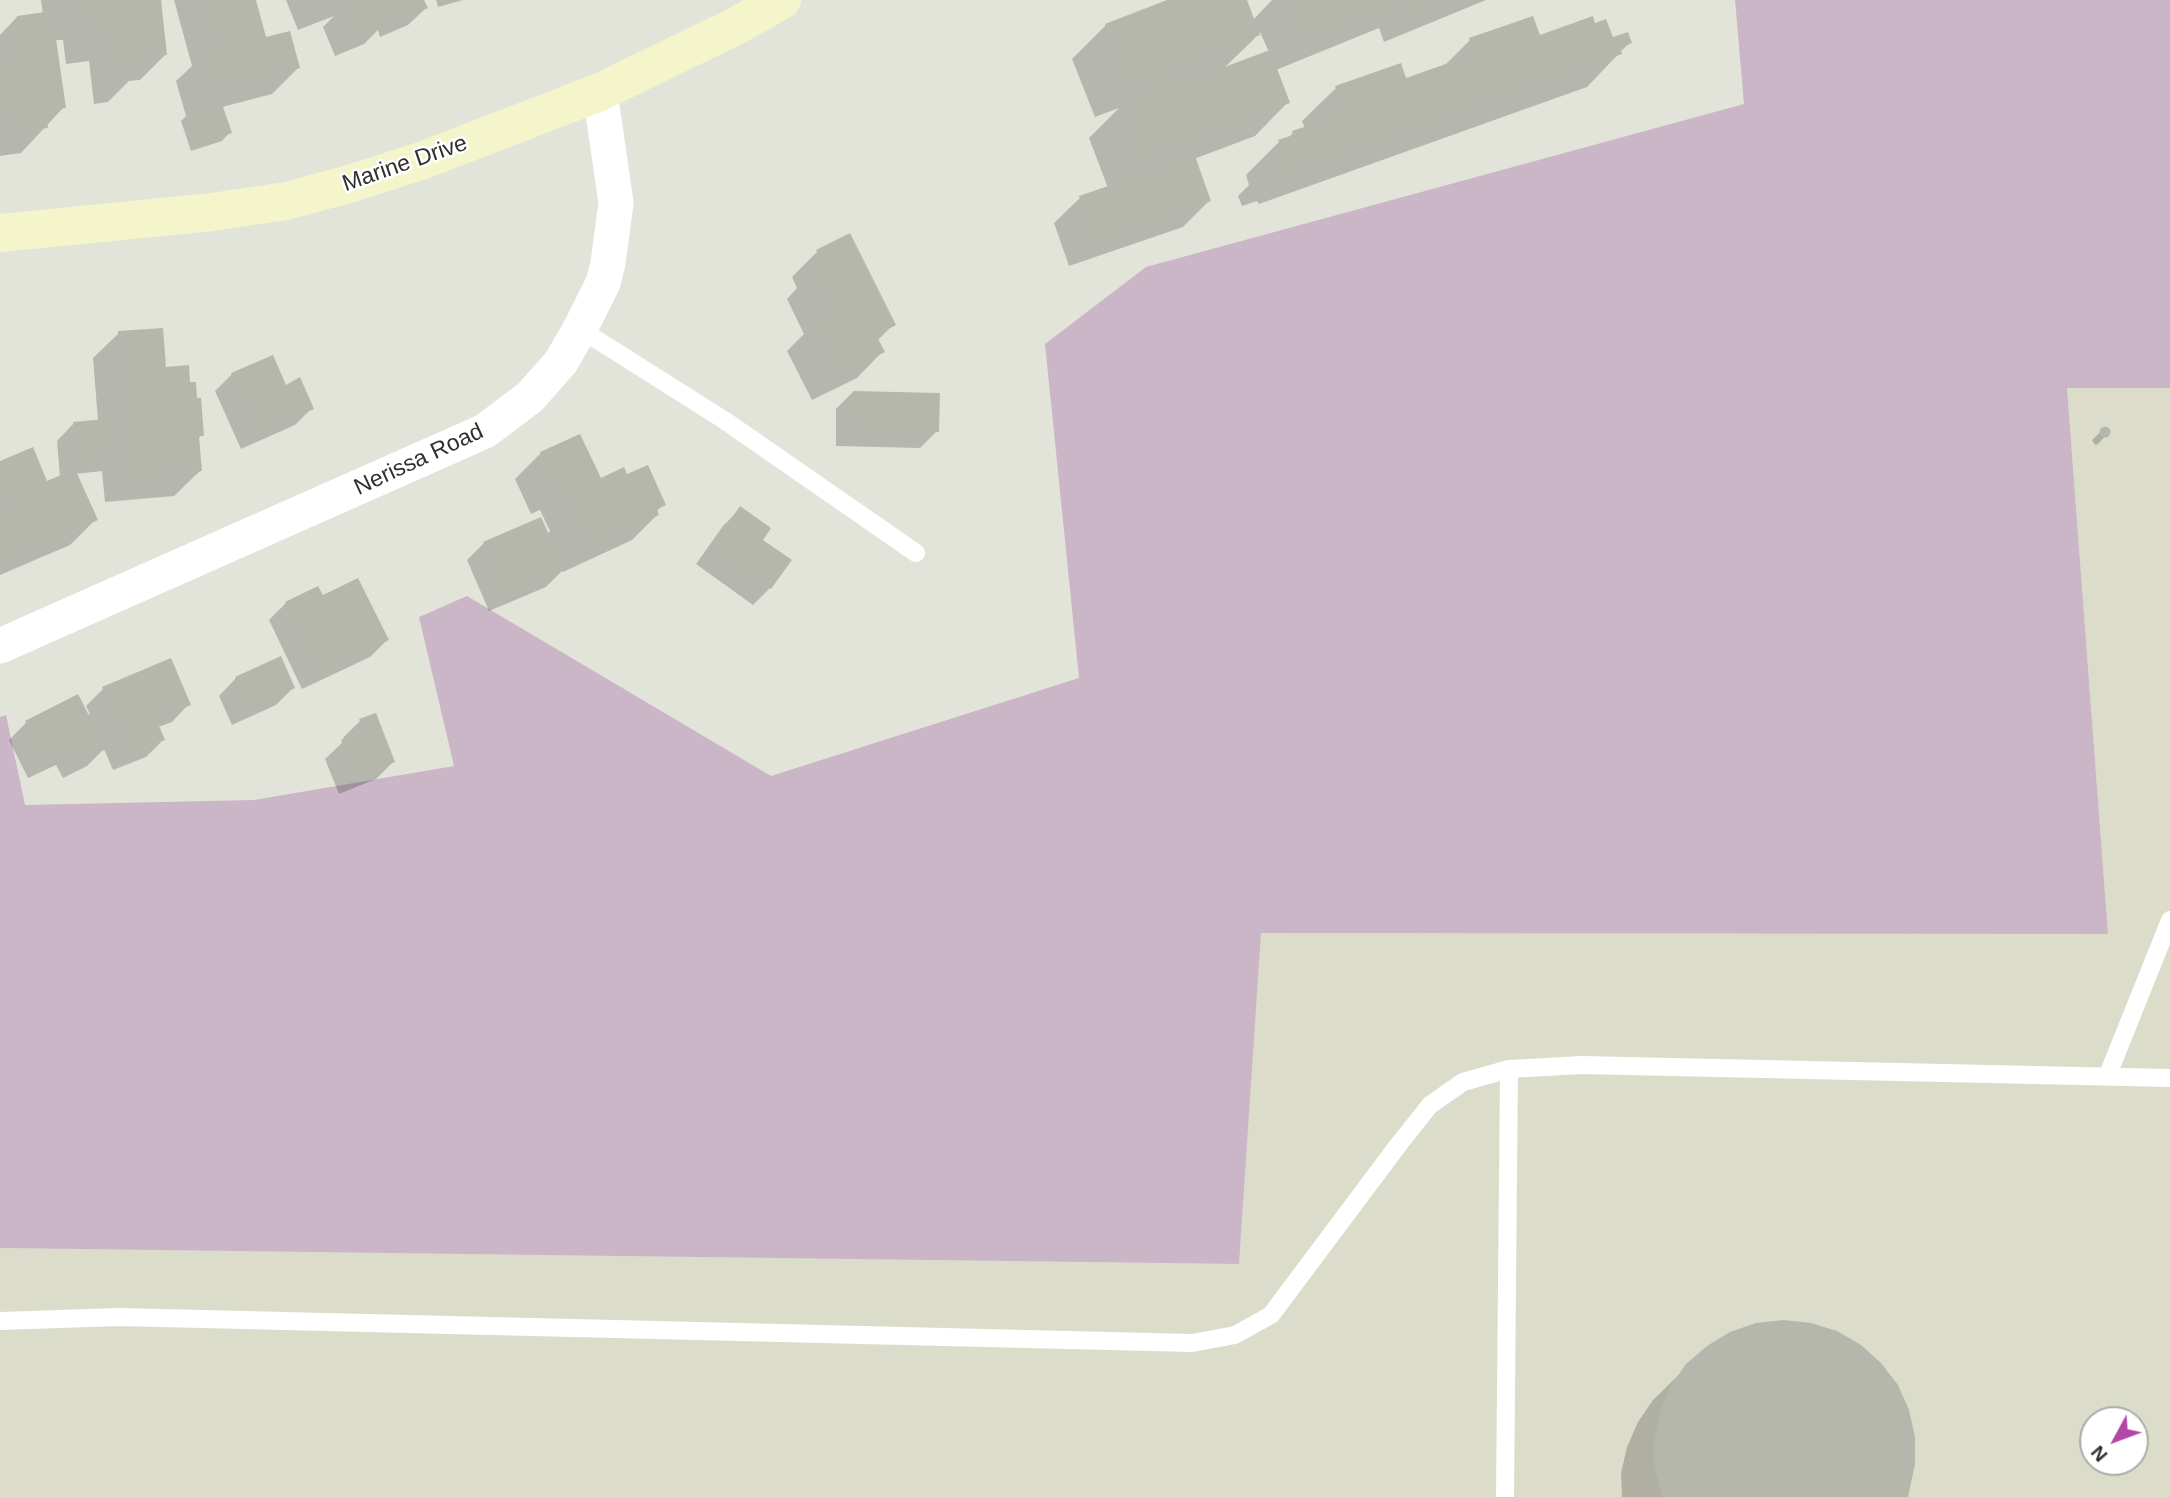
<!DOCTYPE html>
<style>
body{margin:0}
#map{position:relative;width:2170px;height:1497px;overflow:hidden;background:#e3e4d9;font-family:Arial,sans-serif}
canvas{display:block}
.north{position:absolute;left:2079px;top:1406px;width:70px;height:70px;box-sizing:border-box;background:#fff;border:2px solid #acacab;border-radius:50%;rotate:229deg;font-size:19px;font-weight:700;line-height:28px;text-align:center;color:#30302c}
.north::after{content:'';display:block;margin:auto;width:24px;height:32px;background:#b347a7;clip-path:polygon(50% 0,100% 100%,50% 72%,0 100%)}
</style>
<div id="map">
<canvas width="2170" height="1497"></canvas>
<div class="north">N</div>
</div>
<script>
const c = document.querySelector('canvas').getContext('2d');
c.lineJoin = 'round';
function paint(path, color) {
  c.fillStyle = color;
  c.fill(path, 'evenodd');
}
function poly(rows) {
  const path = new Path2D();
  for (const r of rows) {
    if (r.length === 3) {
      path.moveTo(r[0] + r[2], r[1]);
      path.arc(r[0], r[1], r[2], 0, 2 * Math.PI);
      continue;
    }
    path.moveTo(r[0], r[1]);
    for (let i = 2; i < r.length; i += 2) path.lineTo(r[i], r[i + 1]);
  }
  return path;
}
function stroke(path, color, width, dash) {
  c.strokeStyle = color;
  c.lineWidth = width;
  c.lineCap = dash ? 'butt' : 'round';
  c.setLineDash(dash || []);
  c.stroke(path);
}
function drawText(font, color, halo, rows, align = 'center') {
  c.font = font + ' Arial,sans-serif';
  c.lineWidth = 5;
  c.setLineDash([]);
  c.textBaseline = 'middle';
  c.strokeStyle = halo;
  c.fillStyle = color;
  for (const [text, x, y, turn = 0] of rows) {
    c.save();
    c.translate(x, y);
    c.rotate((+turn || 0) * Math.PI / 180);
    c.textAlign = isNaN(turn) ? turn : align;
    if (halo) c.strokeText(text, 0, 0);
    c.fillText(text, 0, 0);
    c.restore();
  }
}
paint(poly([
 [2067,387,2170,388,2170,1497,0,1497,0,1248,1238,1264,1260,933,2108,934],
 [2093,1420,2135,1420,2135,1462,2093,1462]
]), '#dbddca');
paint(poly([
 [1735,0,2170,0,2170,388,2067,388,2108,934,1261,933,1239,1264,0,1248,0,717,6,715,25,805,254,800,454,766,419,617,467,596,771,776,1079,678,1045,344,1146,267,1744,104]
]), '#cbb6c7');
paint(poly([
 [41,0,159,0,166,54,140,80,129,81,108,102,94,104,89,61,66,64,63,40,55,40,64,107,21,153,0,156,0,35,17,17,43,14],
 [174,0,254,0,265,39,298,68,272,94,222,107,230,132,222,141,191,151,181,121,186,116,176,81,192,66],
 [286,0,422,0,426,8,408,25,380,37,378,30,364,44,335,56,323,27,334,16,298,30],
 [436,0,463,0,438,7],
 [1172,0,1245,0,1253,20,1272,0,1486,0,1384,42,1379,28,1276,70,1288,102,1255,136,1194,159,1209,201,1183,227,1069,266,1054,223,1080,198,1108,188,1089,138,1119,108,1095,117,1072,59,1106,25],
 [1260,32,1269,52,1223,69,1253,40],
 [1594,25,1611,40,1630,42,1587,87,1259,204,1257,201,1242,206,1238,196,1249,185,1246,175,1279,142,1287,139,1293,133,1305,129,1302,121,1336,88,1400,65,1405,80,1443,67,1470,40,1539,37],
 [817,252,893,325,877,341,882,352,857,378,812,400,787,351,804,334,787,299,797,288,792,277],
 [119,333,164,369,188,384,202,435,197,440,200,471,174,496,105,502,102,471,75,474,96,519,70,545,0,575,0,463,46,484,60,478,57,441,74,423,98,421,93,358],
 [232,374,285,387,312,408,295,425,241,449,215,391],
 [853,392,937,431,920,448,836,446,836,409],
 [2105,428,2109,432,2098,444,2095,445,2092,440],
 [579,436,600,480,626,477,664,504,656,512,657,515,632,540,563,572,562,571,546,587,489,611,467,560,484,543,547,535,550,531,540,510,531,514,515,479,541,453],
 [740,509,760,540,789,561,770,588,753,605,696,564,723,526],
 [322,597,387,640,370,657,302,689,269,620,286,603],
 [236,678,293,688,276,705,232,725,219,696],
 [103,689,189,704,172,722,158,727,163,740,146,757,113,770,104,749,87,766,63,778,56,765,28,778,9,740,26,723,90,714,86,706],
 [360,721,393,762,376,779,339,794,325,759,344,741,343,738],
 [1688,1366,1906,1497,1622,1497,1621,1473,1627,1447,1638,1422,1653,1400]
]), '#0003');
paint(poly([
 [69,0,161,0,167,55,133,58,135,77,119,79,114,36,91,39,88,15,71,17],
 [206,0,256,0,266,37,290,31,300,68,212,92,201,54,220,49],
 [310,0,351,0,315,14],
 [356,0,424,0,428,8,398,21,392,8,377,14,383,27,353,40,340,8],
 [1167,0,1247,0,1260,35,1170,69,1176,85,1270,50,1290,103,1143,159,1121,103,1153,90,1148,77,1129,85,1105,24],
 [1283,0,1453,0,1410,17,1405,4,1301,45],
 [52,11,66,108,45,110,48,128,7,134,4,111,0,111,0,81,2,80,0,61,23,58,17,16],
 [1533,16,1540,35,1593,16,1595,23,1606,19,1613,37,1628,32,1632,43,1620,48,1622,54,1292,172,1291,168,1275,174,1271,161,1284,156,1278,140,1293,135,1292,131,1326,120,1324,116,1343,109,1335,86,1401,63,1406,78,1474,54,1469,38],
 [221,101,232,133,199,144,188,112],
 [1195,156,1211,201,1094,241,1079,196],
 [850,233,896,325,876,335,885,352,838,376,812,324,832,314,811,272,824,265,816,250],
 [163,328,166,367,189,365,190,382,196,382,197,398,201,398,204,436,199,436,202,471,130,477,118,331],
 [273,355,286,385,300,377,314,409,258,433,231,373],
 [853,391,940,393,939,432,852,429],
 [118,418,121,455,77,459,73,422],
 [2105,432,5.5],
 [580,434,601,478,624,467,627,474,648,465,666,505,657,509,659,515,589,548,571,509,576,506,566,485,557,489,540,452],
 [33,447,47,481,75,469,98,520,4,561,0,553,0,520,12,515,0,488,0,461],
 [740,506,771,528,763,540,792,560,771,589,711,547],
 [541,517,565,570,506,595,483,542],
 [358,578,389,640,320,674,285,602,318,586,323,595],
 [281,656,295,688,249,709,235,677],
 [171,658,191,705,156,719,165,740,131,754,102,687],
 [78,694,106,749,80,762,73,749,46,763,25,721],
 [376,713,395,762,356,778,341,740,364,731,359,719],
 [1784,1320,1811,1323,1837,1331,1861,1345,1881,1363,1898,1385,1909,1410,1915,1437,1915,1464,1908,1497,1663,1497,1654,1466,1654,1439,1660,1412,1671,1386,1686,1364,1707,1346,1730,1332,1756,1323]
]), '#b6b7ac');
stroke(poly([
 [580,329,724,420,916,553],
 [2107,1077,2170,920],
 [0,1321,120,1317,1192,1343,1235,1335,1271,1315,1399,1144,1430,1105,1463,1082,1509,1069,1582,1065,2170,1078],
 [1505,1497,1509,1069]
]), '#fff', 18);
stroke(poly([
 [0,646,485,431,530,397,561,362,580,329,603,283,608,263,616,203,600,92]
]), '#fff', 35);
stroke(poly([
 [0,233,212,212,286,201,349,184,421,161,600,92,736,26,782,0]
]), '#f4f5cb', 38);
drawText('23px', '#30302c', '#fff', [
 ["Marine Drive",405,164,-19],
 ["Nerissa Road",419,460,-25]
]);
</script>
